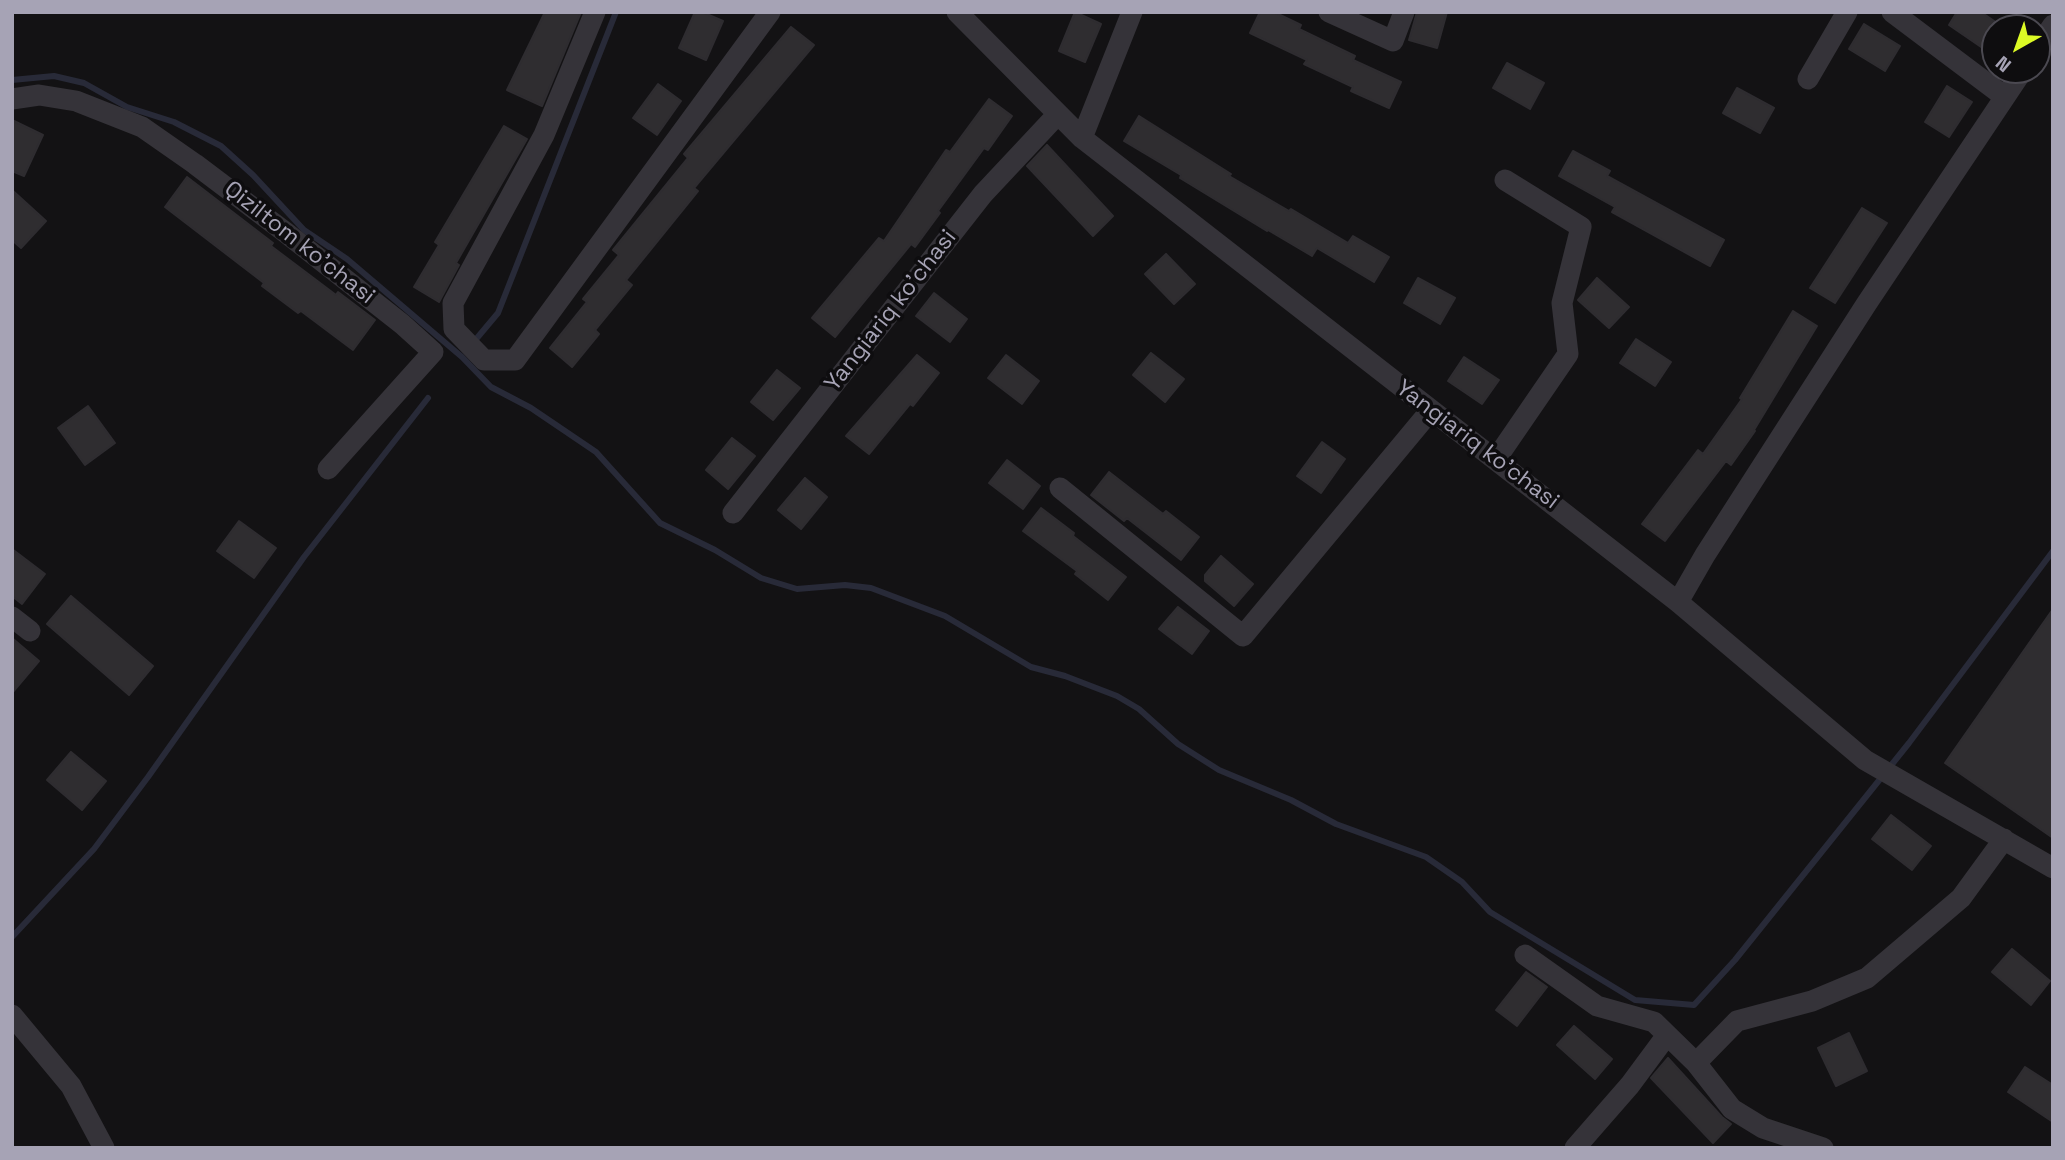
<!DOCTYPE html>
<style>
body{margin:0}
#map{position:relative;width:2065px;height:1160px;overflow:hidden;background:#131214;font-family:"Space Grotesk",sans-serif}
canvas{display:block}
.frame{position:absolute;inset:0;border:14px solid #a6a3b5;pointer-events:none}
.north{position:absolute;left:1981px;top:14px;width:70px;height:70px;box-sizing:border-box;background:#0e0d0f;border:2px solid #4b4951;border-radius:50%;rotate:220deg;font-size:19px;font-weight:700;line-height:28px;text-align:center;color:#a6a3b5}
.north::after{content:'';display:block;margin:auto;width:24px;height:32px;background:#dcfa25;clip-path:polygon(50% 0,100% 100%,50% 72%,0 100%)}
</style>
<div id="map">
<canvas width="2065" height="1160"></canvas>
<div class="frame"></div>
<div class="north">N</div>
</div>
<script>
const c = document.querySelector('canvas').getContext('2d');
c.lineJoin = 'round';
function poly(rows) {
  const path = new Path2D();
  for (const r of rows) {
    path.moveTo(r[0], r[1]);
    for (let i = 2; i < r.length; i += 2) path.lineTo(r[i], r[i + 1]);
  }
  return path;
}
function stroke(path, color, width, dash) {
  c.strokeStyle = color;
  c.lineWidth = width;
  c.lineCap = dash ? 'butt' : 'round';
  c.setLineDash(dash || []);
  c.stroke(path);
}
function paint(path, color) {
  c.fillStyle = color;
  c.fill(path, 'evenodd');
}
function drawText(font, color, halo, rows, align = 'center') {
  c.font = font + ' "Space Grotesk",sans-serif';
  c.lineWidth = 7;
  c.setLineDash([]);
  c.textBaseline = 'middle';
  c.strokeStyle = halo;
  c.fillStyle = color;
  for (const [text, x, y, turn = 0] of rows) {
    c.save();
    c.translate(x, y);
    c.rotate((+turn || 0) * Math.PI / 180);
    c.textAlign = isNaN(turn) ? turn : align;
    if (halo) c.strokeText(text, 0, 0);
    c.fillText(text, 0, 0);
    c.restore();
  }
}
stroke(poly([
 [12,80,54,76,84,83,127,107,174,122,221,146,253,175,304,230,347,259,462,357,491,387,531,408,596,452,660,523,715,550,761,578,797,589,845,585,871,588,945,616,1031,667,1065,676,1117,696,1139,709,1178,744,1219,770,1291,800,1336,824,1426,857,1462,882,1490,912,1635,1000,1694,1005,1735,960,1909,743,2053,551],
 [477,338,498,313,616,12],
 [12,937,94,849,148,777,304,557,428,398]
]), '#282a38', 6);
const building = poly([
 [545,12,581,12,542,106,507,90,545,12],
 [695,12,702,12,723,21,706,60,679,48,695,12],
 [1075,12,1101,24,1085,62,1059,51,1075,12],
 [1260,12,1274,12,1301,25,1299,29,1355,56,1353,60,1401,82,1389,108,1351,91,1353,87,1304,64,1307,60,1250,33,1260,12],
 [1417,12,1447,12,1437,48,1409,40,1417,12],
 [1957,12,1981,12,2000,25,1995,28,1995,32,1984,49,1949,25,1957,12],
 [1864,24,1900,46,1885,71,1849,49,1864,24],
 [791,27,814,45,694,188,698,191,626,280,632,285,595,330,599,334,572,367,550,348,587,302,583,299,619,255,613,250,688,158,684,154,791,27],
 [1507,63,1544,83,1530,109,1493,88,1507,63],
 [658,84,681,101,657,135,633,118,658,84],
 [1947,86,1972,102,1949,137,1925,122,1947,86],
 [1737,88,1774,108,1760,133,1723,113,1737,88],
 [989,99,1012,116,988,150,984,148,938,211,940,213,915,247,911,244,835,337,812,318,879,238,884,241,946,150,950,152,989,99],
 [1139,116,1231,174,1229,176,1289,211,1291,209,1348,243,1353,236,1389,257,1374,282,1317,248,1312,256,1268,230,1267,231,1180,178,1181,175,1124,141,1139,116],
 [12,120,43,135,24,176,12,171,12,120],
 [504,126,527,139,456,263,459,265,439,302,414,287,439,245,435,242,504,126],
 [1047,145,1113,216,1093,236,1027,166,1047,145],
 [1573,151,1610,171,1607,176,1724,240,1710,266,1612,212,1615,207,1559,176,1573,151],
 [187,177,273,243,271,246,336,295,338,292,375,320,353,350,301,311,298,313,262,286,264,283,165,207,187,177],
 [12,190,46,221,21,248,12,240,12,190],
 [1862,208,1887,223,1835,303,1810,288,1862,208],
 [1166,254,1195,284,1174,304,1145,274,1166,254],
 [1418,278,1455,298,1440,324,1404,303,1418,278],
 [1597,278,1629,307,1609,328,1578,300,1597,278],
 [934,293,967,319,950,342,916,316,934,293],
 [1793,311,1817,326,1754,430,1755,431,1731,465,1726,461,1665,541,1642,524,1698,450,1703,454,1742,399,1740,398,1793,311],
 [1636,339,1671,362,1655,386,1620,363,1636,339],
 [1151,353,1184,379,1165,402,1133,375,1151,353],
 [917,355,939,373,913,406,910,404,869,454,846,436,917,355],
 [1006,355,1039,381,1022,404,988,378,1006,355],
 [1464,357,1499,380,1482,404,1448,381,1464,357],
 [777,370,800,388,773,420,751,402,777,370],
 [88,406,115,443,85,465,58,428,88,406],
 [732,438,755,456,728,489,706,470,732,438],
 [1322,442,1345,459,1321,493,1297,476,1322,442],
 [1007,460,1040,486,1023,509,989,483,1007,460],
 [1109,472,1163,514,1166,511,1199,537,1181,560,1127,518,1124,521,1091,495,1109,472],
 [805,478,827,497,801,529,778,510,805,478],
 [1041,508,1074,533,1073,536,1126,577,1108,600,1075,574,1077,571,1023,531,1041,508],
 [239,521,276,548,254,578,217,551,239,521],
 [12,549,45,574,22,604,12,596,12,549],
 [1221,556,1253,584,1234,606,1205,581,1205,575,1221,556],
 [71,596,153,666,129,695,47,624,71,596],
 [1178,607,1209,631,1192,654,1159,629,1178,607],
 [2053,609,2053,838,1945,763,2053,609],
 [12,638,39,661,12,693,12,638],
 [71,752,106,781,82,810,47,780,71,752],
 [1891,815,1931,846,1912,870,1872,839,1891,815],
 [2012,949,2050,981,2031,1005,1992,972,2012,949],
 [1526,972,1547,987,1517,1026,1496,1010,1526,972],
 [1574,1026,1612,1059,1595,1079,1557,1045,1574,1026],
 [1849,1033,1867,1071,1836,1086,1818,1048,1849,1033],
 [1668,1058,1722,1117,1731,1124,1713,1143,1651,1078,1668,1058],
 [2025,1067,2053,1085,2053,1122,2008,1092,2025,1067]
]);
paint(building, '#2f2d30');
stroke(building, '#2e2c30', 2);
stroke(poly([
 [595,12,544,135,453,303,454,329,484,360,515,360,770,12],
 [957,12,1082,138,1678,602,1865,760,2053,868],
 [1329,12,1393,41,1404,12],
 [1892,12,2005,97],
 [2037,49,2053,25],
 [1808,79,1847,12],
 [12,99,39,95,76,101,142,127,195,164,285,232,402,324,433,352,328,469],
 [1082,138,1132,12],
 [1496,459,1568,354,1562,303,1581,227,1505,180],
 [1060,488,1243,636,1431,410],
 [733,513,983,194,1057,115],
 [1678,602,1705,555,1867,303,2023,70],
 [12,617,30,631],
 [1525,955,1597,1006,1654,1022,1696,1063,1732,1109,1763,1128,1823,1148],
 [12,1015,71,1086,104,1148],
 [1696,1063,1737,1021,1812,1001,1867,978,1961,898,2004,839],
 [1575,1148,1630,1085,1667,1035]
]), '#353339', 21);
drawText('23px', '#a6a3b5', '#0e0d0f', [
 ["Qiziltom ko'chasi",299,243,38],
 ["Yangiariq ko'chasi",891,311,-52],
 ["Yangiariq ko'chasi",1477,445,37]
]);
</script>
